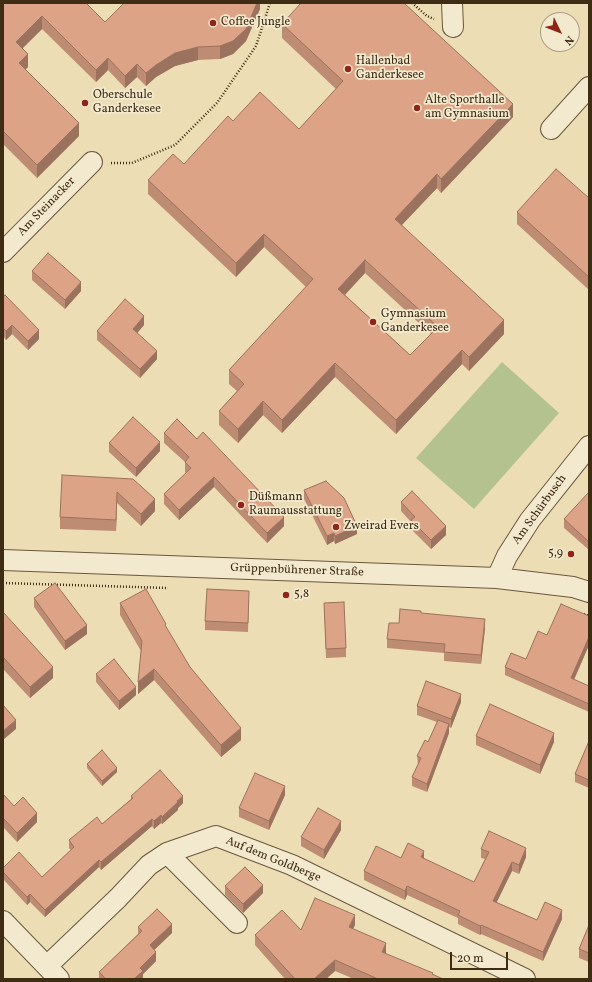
<!DOCTYPE html>
<meta charset="utf-8">
<style>
body{margin:0}
#map{position:relative;width:592px;height:982px;overflow:hidden;background:#edddb4;font-family:Vollkorn,serif}
canvas{display:block}
.frame{position:absolute;inset:0;border:4px solid #3e2c15;pointer-events:none}
.north{position:absolute;left:540px;top:12px;width:40px;height:40px;box-sizing:border-box;background:#f3e9ce;border:1px solid #ab9d84;border-radius:50%;rotate:133deg;font-size:11px;font-weight:700;line-height:16px;text-align:center;color:#3e2c15}
.north::after{content:'';display:block;margin:auto;width:14px;height:18px;background:#8f2418;clip-path:polygon(50% 0,100% 100%,50% 72%,0 100%)}
.scale{position:absolute;left:450px;top:952px;width:58px;height:18px;box-sizing:border-box;border:2px solid #3e2c15;border-top:0;padding-left:5px;font-size:12px;line-height:14px;white-space:nowrap;color:#3e2c15;-webkit-text-stroke:3px #f3e9ce;paint-order:stroke}
</style>
<div id="map">
<canvas width="592" height="982"></canvas>
<div class="frame"></div>
<div class="north">N</div>
<div class="scale">20 m</div>
</div>
<script>
const c = document.querySelector('canvas').getContext('2d');
c.lineJoin = 'round';
function paint(path, color) {
  c.fillStyle = color;
  c.fill(path, 'evenodd');
}
function poly(rows) {
  const path = new Path2D();
  for (const r of rows) {
    path.moveTo(r[0], r[1]);
    for (let i = 2; i < r.length; i += 2) path.lineTo(r[i], r[i + 1]);
  }
  return path;
}
function stroke(path, color, width, dash) {
  c.strokeStyle = color;
  c.lineWidth = width;
  c.lineCap = dash ? 'butt' : 'round';
  c.setLineDash(dash || []);
  c.stroke(path);
}
function drawText(font, color, halo, rows, align = 'center') {
  c.font = font + ' Vollkorn,serif';
  c.lineWidth = 3.5;
  c.setLineDash([]);
  c.textBaseline = 'middle';
  c.strokeStyle = halo;
  c.fillStyle = color;
  for (const [text, x, y, turn = 0] of rows) {
    c.save();
    c.translate(x, y);
    c.rotate((+turn || 0) * Math.PI / 180);
    c.textAlign = isNaN(turn) ? turn : align;
    if (halo) c.strokeText(text, 0, 0);
    c.fillText(text, 0, 0);
    c.restore();
  }
}
paint(poly([
 [502,362,559,413,474,509,416,458]
]), '#b4c290');
const minor = poly([
 [452,3,453,27],
 [551,129,589,87],
 [3,252,92,162],
 [3,560,497,578,573,587,589,592],
 [497,578,507,556,530,520,589,446],
 [167,853,237,923],
 [3,921,59,979],
 [47,966,118,898,149,865,167,853,216,836,292,865,525,979]
]);
stroke(minor, '#6a583d', 22);
stroke(poly([
 [412,3,427,16,434,19],
 [111,163,132,163,175,145,217,103,256,46,270,3],
 [3,583,168,588],
 [584,614,589,616]
]), '#3e2c15', 2.5, [1, 2]);
stroke(minor, '#f3e9ce', 20);
paint(poly([
 [3,3,105,22,260,3,260,9,246,41,233,54,220,59,198,60,175,66,156,77,146,86,137,77,125,88,108,70,96,82,42,29,22,48,28,67,25,69,79,136,37,178,3,144],
 [282,24,513,117,441,193,437,188,402,225,504,334,469,371,462,364,396,434,335,377,282,433,263,415,238,443,219,425,219,411,237,391,229,384,229,370,306,287,264,247,236,277,148,194,148,180,184,164,233,121,299,129,336,89,282,38],
 [365,273,431,334,410,355,345,295],
 [589,198,589,290,517,224,517,212],
 [32,271,81,291,65,309,32,280],
 [3,297,39,339,28,350,12,334,6,340,3,336],
 [144,325,137,333,157,359,140,378,97,340,97,331],
 [164,433,284,526,267,543,214,487,179,520,164,504,164,494,186,473,185,472,185,462,164,443],
 [109,443,160,451,136,477,109,452],
 [133,479,155,511,141,526,117,503,116,531,60,529,60,517],
 [304,490,357,534,335,544,334,541,327,545,304,499],
 [589,492,589,550,564,528,564,519],
 [401,502,446,535,431,549,411,529,411,522,401,511],
 [34,598,87,634,65,650,34,607],
 [249,599,248,632,205,630,205,621],
 [120,603,166,628,190,667,241,740,221,757,154,680,138,694,141,651,120,615],
 [324,603,346,648,346,657,326,658],
 [3,612,53,678,30,698,3,669],
 [421,613,485,628,481,664,444,661,444,653,387,648,387,639],
 [589,616,589,645,574,680,589,686,589,712,505,675,505,667,526,659,547,635],
 [96,674,136,695,119,710,96,682],
 [461,702,451,728,449,727,449,733,427,792,412,786,412,777,418,765,417,756,428,742,437,722,417,715,417,706],
 [476,736,554,742,540,774,476,745],
 [589,741,589,788,575,782,575,774],
 [87,764,117,772,102,786,87,768],
 [3,794,14,806,37,822,17,842,3,827],
 [285,795,269,830,239,817,239,808],
 [131,796,183,803,178,808,178,810,162,824,161,823,154,829,152,826,101,870,99,867,45,917,30,902,27,905,3,879,3,868,42,877,71,850,69,848,69,840,102,824,131,799],
 [341,830,324,859,301,846,301,837],
 [481,849,526,857,519,874,512,871,496,902,537,920,562,919,543,961,481,934,480,935,458,924,458,918,407,895,405,900,364,880,364,871,401,858,424,859,474,882,485,859,481,858],
 [225,886,263,893,243,913,225,895],
 [355,925,353,929,386,954,443,979,354,979,335,971,326,979,285,979,255,945,255,935],
 [589,925,589,962,579,958,579,949],
 [138,927,172,933,154,950,156,961,143,974,143,979,99,979,99,972,138,934]
]), '#be8c73');
paint(poly([
 [257,3,260,3,260,9,246,41,233,54,220,59,220,46],
 [42,16,42,29,16,55,16,42],
 [198,47,198,60,175,66,156,77,146,86,146,73,156,65,175,53],
 [28,54,28,67,19,76,19,63],
 [108,58,108,70,96,82,96,70],
 [137,64,137,77,125,88,125,76],
 [513,104,513,117,441,193,441,179],
 [79,123,79,136,37,178,37,165],
 [437,174,437,188,395,232,395,219],
 [264,234,264,247,236,277,236,263],
 [365,260,365,273,338,302,338,289],
 [81,282,81,291,65,309,65,300],
 [144,316,144,325,133,338,133,329],
 [504,320,504,334,469,371,469,357],
 [12,325,12,334,6,340,6,331],
 [39,330,39,339,28,350,28,341],
 [462,350,462,364,396,434,396,420],
 [157,351,157,359,140,378,140,369],
 [335,363,335,377,282,433,282,420],
 [263,401,263,415,238,443,238,429],
 [160,442,160,451,136,477,136,468],
 [214,477,214,487,179,520,179,510],
 [117,492,117,503,116,531,116,520],
 [155,499,155,511,141,526,141,514],
 [284,517,284,526,267,543,267,533],
 [357,526,357,534,335,544,335,536],
 [446,526,446,535,431,549,431,540],
 [334,533,334,541,327,545,327,536],
 [485,619,485,628,481,664,481,655],
 [87,625,87,634,65,650,65,641],
 [589,637,589,645,571,686,571,678],
 [53,667,53,678,30,698,30,687],
 [154,669,154,680,138,694,138,682],
 [136,687,136,695,119,710,119,701],
 [461,694,461,702,451,728,451,719],
 [16,720,16,729,3,740,3,731],
 [449,724,449,733,427,792,427,784],
 [241,728,241,740,221,757,221,745],
 [554,733,554,742,540,774,540,765],
 [117,768,117,772,102,786,102,781],
 [285,786,285,795,269,830,269,821],
 [183,796,183,803,178,808,178,810,162,824,162,817,177,801],
 [37,813,37,822,17,842,17,833],
 [161,815,161,823,154,829,154,821],
 [152,819,152,826,101,870,101,862],
 [341,821,341,830,324,859,324,850],
 [526,848,526,857,519,874,519,865],
 [424,851,424,860,421,857],
 [99,860,99,867,45,917,45,910],
 [512,862,512,871,493,910,493,901],
 [263,885,263,893,243,913,243,904],
 [407,886,407,895,405,900,405,891],
 [30,894,30,902,27,905,27,897],
 [562,910,562,919,543,961,543,952],
 [355,915,355,925,349,937,349,927],
 [172,924,172,933,150,954,150,945],
 [481,925,481,934,480,935,480,926],
 [386,943,386,953,382,962,382,952],
 [156,952,156,961,143,974,143,979,134,979,140,968],
 [335,960,335,971,326,979,314,979]
]), '#9b725e');
const building = poly([
 [3,3,86,3,105,22,124,3,257,3,246,29,233,41,220,46,198,47,175,53,156,65,146,73,137,64,125,76,108,58,96,70,42,16,16,42,28,54,19,63,79,123,37,165,3,131,3,3],
 [301,3,404,3,513,104,441,179,437,174,395,219,504,320,469,357,462,350,396,420,335,363,282,420,263,401,238,429,219,411,244,384,229,370,313,279,264,234,236,263,148,180,173,154,184,164,228,116,233,121,260,92,299,129,343,81,282,24,301,3],
 [365,260,438,327,410,355,338,289,365,260],
 [556,169,589,198,589,277,517,212,556,169],
 [48,253,81,282,65,300,32,271,48,253],
 [5,295,39,330,28,341,12,325,6,331,3,328,3,297,5,295],
 [125,299,144,316,133,329,157,351,140,369,97,331,125,299],
 [133,417,160,442,136,468,109,443,133,417],
 [177,419,197,439,203,432,284,517,267,533,214,477,179,510,164,494,191,468,185,462,189,457,164,433,177,419],
 [62,475,133,479,155,499,141,514,117,492,116,520,60,517,62,475],
 [326,481,344,498,357,526,335,536,334,533,327,536,304,490,326,481],
 [412,491,446,526,431,540,411,520,415,517,401,502,412,491],
 [589,492,589,542,564,519,589,492],
 [55,583,87,625,65,641,34,598,55,583],
 [146,589,166,624,165,625,190,667,241,728,221,745,154,669,138,682,142,641,120,603,146,589],
 [207,589,249,591,248,623,205,621,207,589],
 [344,602,346,648,326,649,324,603,344,602],
 [561,604,589,616,589,637,571,678,589,686,589,704,505,667,511,653,526,659,538,631,547,635,561,604],
 [400,609,421,611,421,613,485,619,481,655,444,652,445,644,387,639,389,623,399,623,400,609],
 [3,612,53,667,30,687,3,657,3,612],
 [114,659,136,687,119,701,96,674,114,659],
 [426,681,461,694,451,719,417,706,426,681],
 [490,704,554,733,540,765,476,736,490,704],
 [3,705,16,720,3,731,3,705],
 [438,720,449,724,427,784,412,777,421,758,417,756,425,740,428,742,438,720],
 [589,741,589,780,575,774,589,741],
 [102,750,117,768,102,781,87,764,102,750],
 [160,770,183,796,177,801,178,802,162,817,161,815,154,821,152,819,101,862,99,860,45,910,30,894,27,897,3,872,3,868,19,852,42,877,74,847,69,840,97,817,102,824,133,798,131,796,160,770],
 [255,773,285,786,269,821,239,808,255,773],
 [3,794,14,806,23,797,37,813,17,833,3,818,3,794],
 [318,808,341,821,324,850,301,837,318,808],
 [489,831,526,848,519,865,512,862,493,901,537,920,545,902,562,910,543,952,481,925,480,926,458,915,460,911,407,886,405,891,364,871,376,846,401,858,408,843,424,851,421,857,474,882,489,852,481,849,489,831],
 [245,867,263,885,243,904,225,886,245,867],
 [315,898,355,915,349,927,386,943,382,952,433,973,432,974,443,979,378,979,335,960,314,979,295,979,255,935,282,910,301,930,315,898],
 [157,909,172,924,150,945,156,952,140,968,143,971,134,979,106,979,99,972,142,931,138,927,157,909],
 [589,925,589,953,579,949,589,925]
]);
paint(building, '#dda386');
stroke(building, '#9b725e', 1);
for (const [x, y, r, color] of [
 [213,23,4,"#8f2418"],
 [348,69,4,"#8f2418"],
 [85,103,4,"#8f2418"],
 [417,108,4,"#8f2418"],
 [373,322,4,"#8f2418"],
 [241,505,4,"#8f2418"],
 [336,527,4,"#8f2418"],
 [571,554,4,"#8f2418"],
 [286,595,4,"#8f2418"]
]) {
  const dot = new Path2D();
  dot.arc(x, y, r, 0, 2 * Math.PI);
  c.fillStyle = color;
  c.fill(dot);
  stroke(dot, '#f3e9ce', 1.5);
}
drawText('12px', '#3e2c15', '#f3e9ce', [
 ["Coffee Jungle",221,23],
 ["Hallenbad",356,62],
 ["Ganderkesee",356,76],
 ["Oberschule",93,96],
 ["Ganderkesee",93,110],
 ["Alte Sporthalle",425,101],
 ["am Gymnasium",425,115],
 ["Gymnasium",381,315],
 ["Ganderkesee",381,329],
 ["Düßmann",249,498],
 ["Raumausstattung",249,512],
 ["Zweirad Evers",344,527],
 ["5,9",563,554,"right"],
 ["5,8",294,595]
], 'left');
drawText('12px', '#3e2c15', '#f3e9ce', [
 ["Am Steinacker",47,207,-46],
 ["Am Schürbusch",540,510,-54],
 ["Grüppenbührener Straße",297,571,2],
 ["Auf dem Goldberge",273,860,22]
]);
</script>
